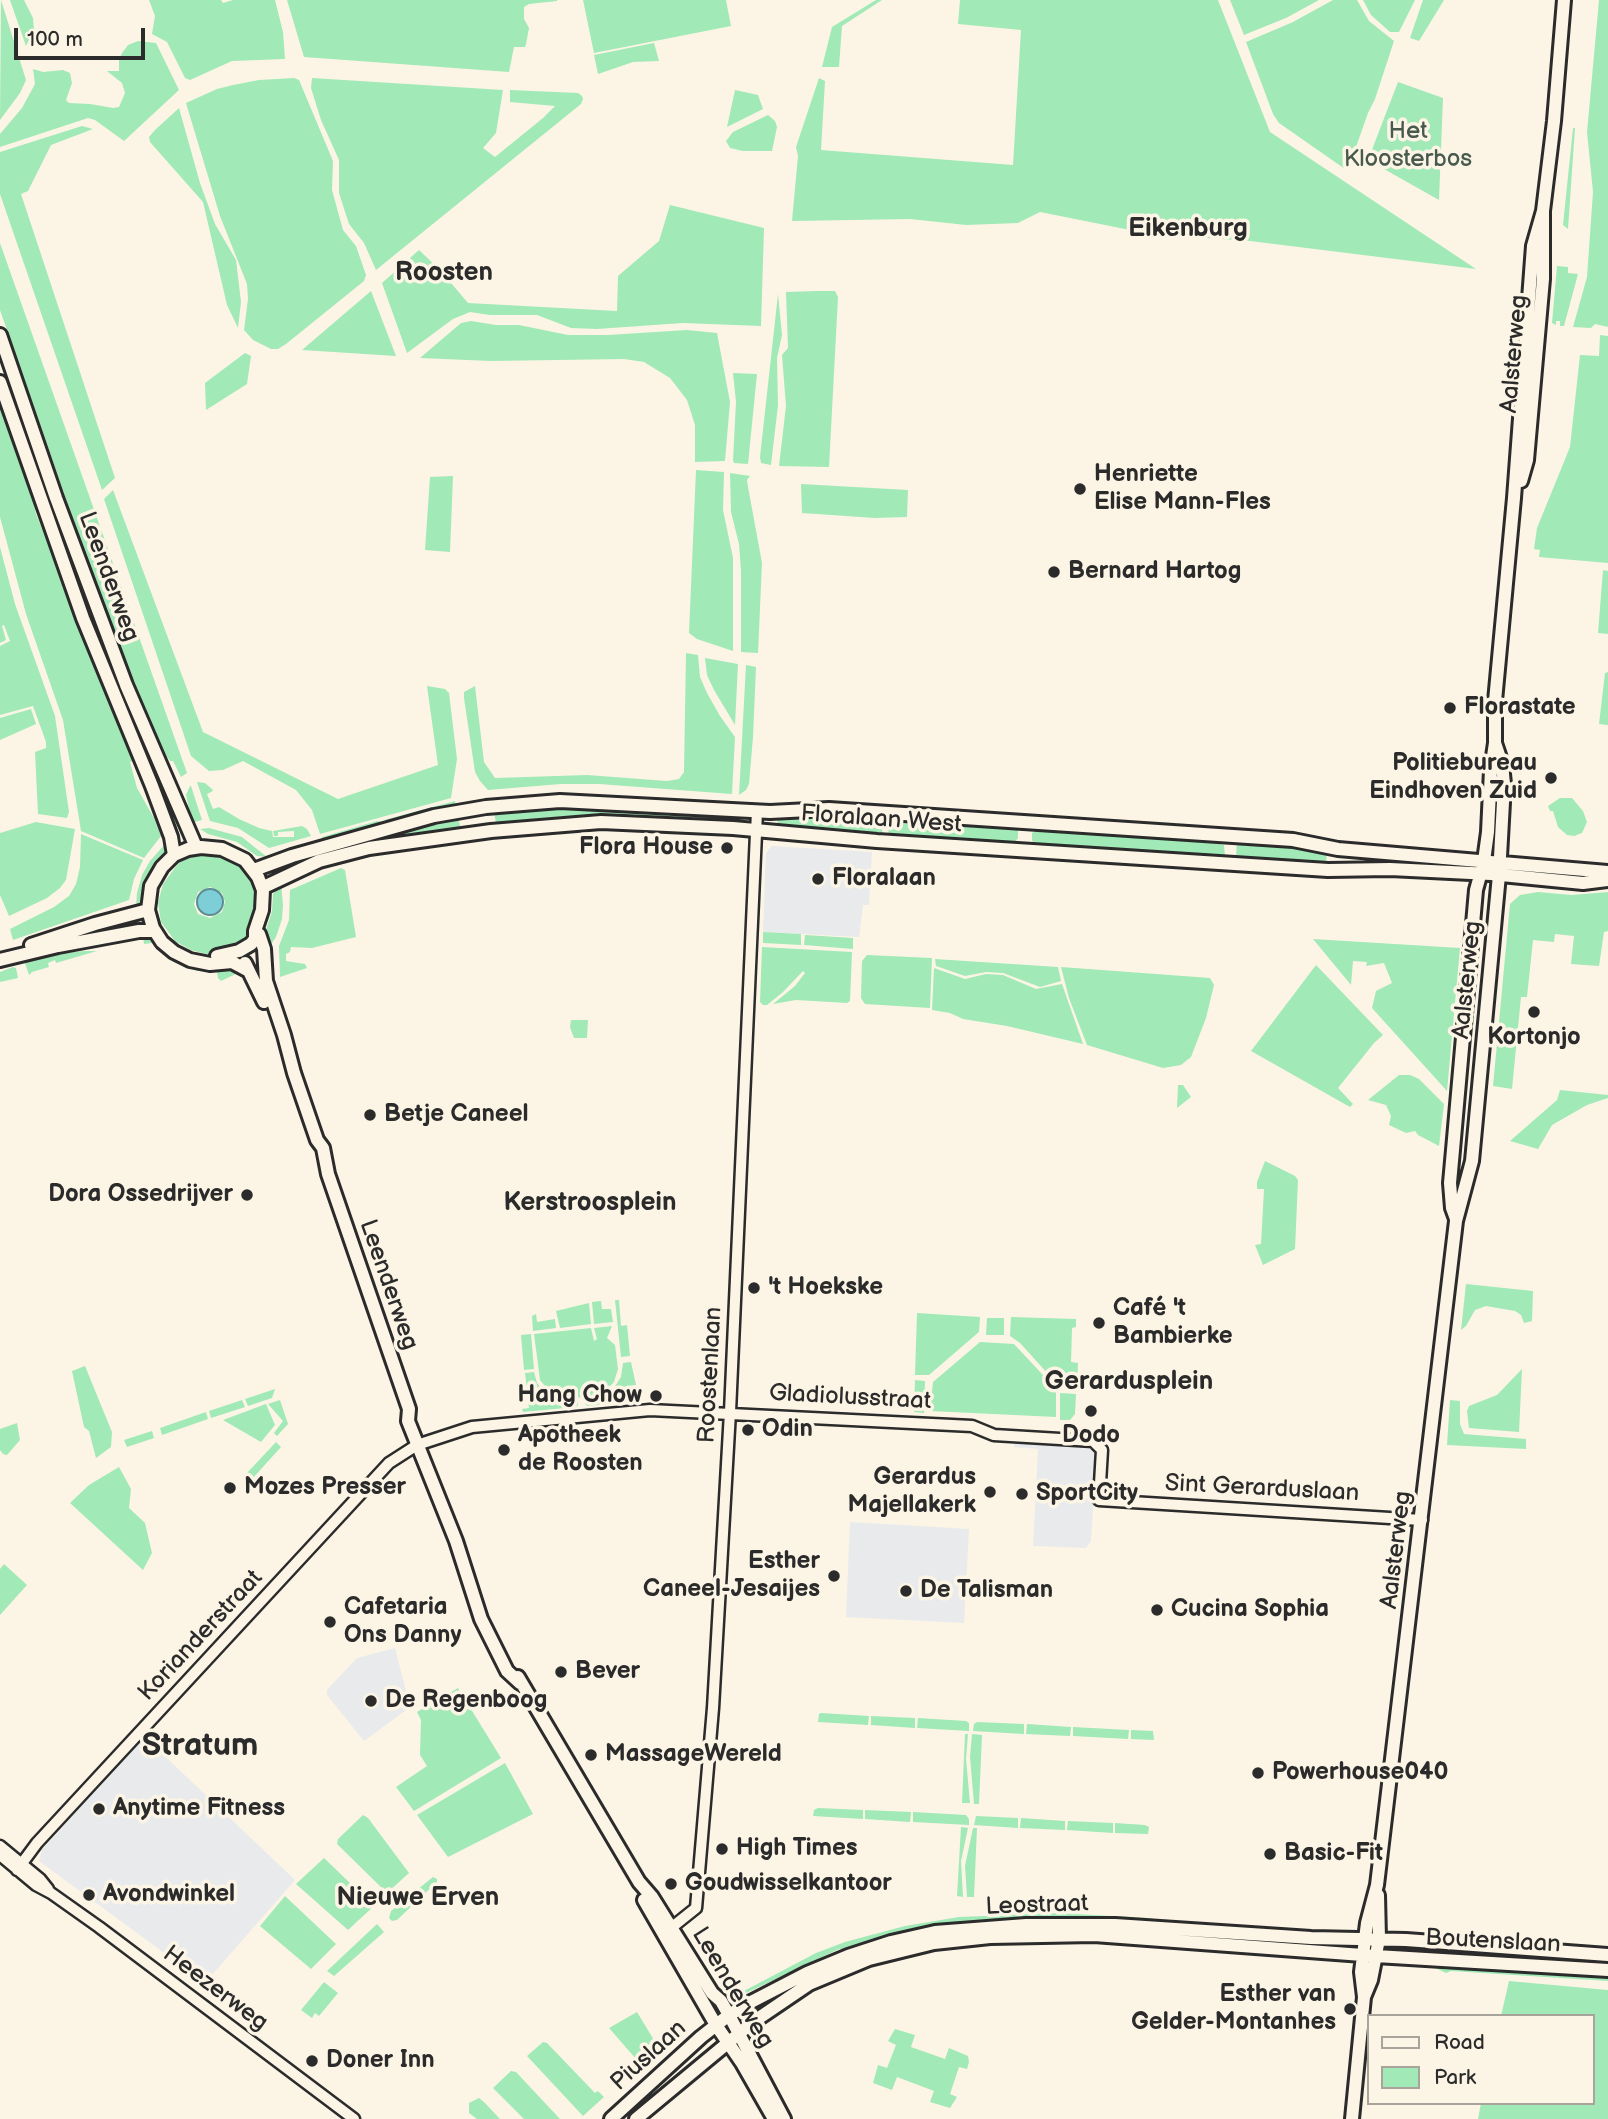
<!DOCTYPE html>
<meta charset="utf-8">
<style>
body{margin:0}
#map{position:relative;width:1608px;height:2119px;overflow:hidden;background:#fcf5e5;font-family:"Balsamiq Sans",sans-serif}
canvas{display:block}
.legend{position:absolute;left:1367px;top:2014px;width:228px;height:91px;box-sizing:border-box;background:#fcf5e5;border:2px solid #a8a49b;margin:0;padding:9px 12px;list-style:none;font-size:21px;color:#2b2b2b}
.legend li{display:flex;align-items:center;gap:14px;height:35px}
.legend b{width:35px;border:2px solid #a8a49b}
.scale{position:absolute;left:14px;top:28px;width:131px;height:32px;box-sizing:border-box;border:4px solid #2b2b2b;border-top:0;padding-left:9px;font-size:21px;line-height:24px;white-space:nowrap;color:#2b2b2b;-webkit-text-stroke:5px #fcf5e5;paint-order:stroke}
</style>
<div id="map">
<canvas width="1608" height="2119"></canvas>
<ul class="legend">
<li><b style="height:9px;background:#fcf5e5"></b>Road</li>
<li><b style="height:19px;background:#a1e9b6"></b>Park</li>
</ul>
<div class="scale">100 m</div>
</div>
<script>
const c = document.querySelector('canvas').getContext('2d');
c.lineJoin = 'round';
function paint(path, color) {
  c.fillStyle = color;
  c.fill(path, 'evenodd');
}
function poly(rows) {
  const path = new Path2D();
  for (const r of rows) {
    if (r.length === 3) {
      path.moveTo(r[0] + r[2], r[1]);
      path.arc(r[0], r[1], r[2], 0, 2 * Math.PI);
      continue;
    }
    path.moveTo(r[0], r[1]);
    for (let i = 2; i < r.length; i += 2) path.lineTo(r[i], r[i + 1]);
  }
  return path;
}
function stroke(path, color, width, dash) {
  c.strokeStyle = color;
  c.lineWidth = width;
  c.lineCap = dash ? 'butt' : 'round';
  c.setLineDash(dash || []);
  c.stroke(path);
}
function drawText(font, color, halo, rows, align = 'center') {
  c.font = font + ' "Balsamiq Sans",sans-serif';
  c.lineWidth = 7;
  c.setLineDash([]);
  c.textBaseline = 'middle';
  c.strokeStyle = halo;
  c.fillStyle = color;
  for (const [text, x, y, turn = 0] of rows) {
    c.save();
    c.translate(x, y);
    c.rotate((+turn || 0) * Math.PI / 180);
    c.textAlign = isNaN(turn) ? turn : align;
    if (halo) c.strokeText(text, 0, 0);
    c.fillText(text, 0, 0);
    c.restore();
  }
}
paint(poly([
 [772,846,872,852,869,905,863,905,859,937,763,932,766,853],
 [1015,1432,1055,1434,1055,1444,1086,1446,1093,1450,1096,1460,1091,1541,1086,1548,1033,1546,1038,1449,1014,1447],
 [850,1522,969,1529,964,1623,846,1617],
 [395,1648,410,1707,364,1741,327,1695,327,1690,357,1658],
 [140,1740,151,1743,295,1880,205,1983,39,1861,42,1850]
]), '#e8eaec');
paint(poly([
 [1,0,26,80,20,93,0,120],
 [10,0,24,0,33,18,34,30,26,46],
 [149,0,221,0,223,3,233,0,275,0,283,32,285,59,232,61,190,80,185,78,167,42,152,34,155,16],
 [287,0,557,0,557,1,529,4,524,7,524,19,529,28,526,44,525,47,514,47,509,72,304,57],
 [583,0,726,0,731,26,594,53],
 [876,0,882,0,842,26,839,67,822,67,832,27],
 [960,0,1218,0,1270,132,1476,269,1250,241,1150,234,1040,212,1018,223,966,225,910,219,792,221,798,156,796,147,819,78,825,81,821,150,1013,165,1021,30,958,24],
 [1230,0,1319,0,1286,18,1244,35],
 [1333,0,1357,0,1369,21,1394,41,1375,99,1368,113,1349,167,1345,169,1279,123,1273,114,1246,42,1293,22],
 [1363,0,1415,0,1399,32,1390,32,1371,15],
 [1423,0,1444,0,1419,41,1410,38],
 [1599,0,1608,0,1608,327,1595,324,1591,328,1573,327,1587,277,1593,192,1587,132],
 [138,41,156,43,179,90,124,141,95,120,88,118,0,147,0,134,22,108,35,84,33,69,43,72,63,70,70,73,72,83,66,100,69,103,90,104,113,108,119,107,125,93,122,83,107,71,119,71,119,60,122,53,128,45],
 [654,43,659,61,633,62,598,74,594,55],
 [294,78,299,80,333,161,332,190,343,230,356,246,366,275,364,281,286,344,278,349,271,349,253,340,244,330,248,299,247,284,220,216,186,103,217,89,233,85,259,80],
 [312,78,503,90,496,133,483,148,495,157,543,118,555,106,510,102,510,90,578,93,582,96,583,99,581,104,376,270,364,243,349,224,339,193,339,160,321,120,311,88],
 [1398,82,1443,98,1439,200,1368,160],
 [735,90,758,95,763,109,727,127],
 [179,108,200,183,215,224,236,260,241,302,238,328,227,305,203,202,150,142,149,137,155,130],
 [768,115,775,121,777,127,772,151,743,151,730,148,726,141,733,132],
 [82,126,93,129,51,145,28,191,21,194,115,478,102,490,0,194,0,152],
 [1573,128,1575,128,1568,229,1563,225],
 [670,205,764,228,761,326,683,323,597,329,571,328,537,315,490,315,470,312,453,319,407,353,382,283,419,250,440,270,468,303,617,311,618,276,659,241],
 [0,243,187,773,181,777,173,761,170,761,157,744,121,657,0,310],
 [1557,266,1568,267,1568,273,1578,274,1564,326,1560,326,1560,321,1556,321,1556,325,1552,323],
 [371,291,396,356,302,350],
 [817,291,835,291,838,297,829,467,779,466,786,406,782,355,788,348,786,292],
 [778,294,782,335,777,358,778,405,771,465,761,463,760,457],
 [471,321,496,325,519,325,568,335,608,335,687,330,717,333,730,402,725,461,695,462,695,425,687,400,670,378,644,362,624,359,491,361,420,358,461,323],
 [1600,335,1608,336,1608,563,1539,557,1540,550,1534,549,1537,528,1570,447,1580,355,1599,356],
 [245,353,251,356,247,384,206,410,205,383],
 [733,373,757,374,748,464,734,463,733,460,736,402],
 [0,398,31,491,36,514,127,739,133,761,130,762,137,788,154,818,161,836,144,858,81,831,63,720,26,614,0,517],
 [696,470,724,472,723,510,733,558,733,651,697,639,689,633],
 [730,473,750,476,747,480,748,487,762,563,758,653,741,652,741,571,739,544,731,512],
 [453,476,450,552,425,550,430,477],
 [801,484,908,490,907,517,875,518,802,513],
 [113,490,203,732,338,799,438,765,427,686,445,689,449,693,457,759,451,798,320,834,312,810,296,790,243,761,223,770,209,771,191,756,104,499],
 [0,547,15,604,55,716,69,812,67,818,38,814,35,752,46,748,46,742,33,706,0,715,0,646,10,641,4,625,2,626,6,640,0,643],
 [1603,570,1608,571,1608,634,1598,633],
 [686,653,698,655,700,677,707,693,720,716,735,737,732,794,599,784,561,784,488,790,480,781,475,772,464,698,464,692,475,686,484,762,495,778,587,775,667,781,679,779,684,772],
 [705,658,738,664,735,725,714,690,707,675],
 [746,665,756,667,753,737,749,784,746,790,739,795],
 [1608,672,1608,725,1599,724,1605,673],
 [130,707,181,825,174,828,125,709],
 [31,709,36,724,0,740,0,718],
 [197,782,205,783,212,789,213,791,207,794,213,809,219,807,239,819,259,828,272,831,273,837,294,837,294,831,278,832,278,836,274,836,273,831,302,826,307,829,311,836,269,848,238,828,210,821],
 [190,786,191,786,202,820,194,822,191,817,186,795],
 [1560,798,1572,798,1583,811,1587,822,1582,833,1574,836,1567,835,1558,827,1553,811,1550,811,1548,806],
 [455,801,456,808,399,821,384,820],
 [559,806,740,814,739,825,607,816,552,817,496,823,494,812],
 [810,815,883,819,882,834,777,828,778,816],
 [458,817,461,830,286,873,282,865,412,827],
 [890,819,1018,827,1018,838,1015,842,888,835],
 [377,821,391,823,323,842,322,837],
 [36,822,75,829,66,880,60,888,47,898,9,916,0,895,0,833],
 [209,828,242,837,267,857,257,856,237,842,208,834,200,829],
 [1039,829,1207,841,1224,845,1225,857,1041,846,1034,844,1032,840,1032,833],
 [81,834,143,860,134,879,129,900,13,940,10,929,54,907,69,896,76,884,80,867],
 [1237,839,1291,844,1327,853,1326,862,1296,864,1269,859,1236,857],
 [166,843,165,856,145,898,136,908,137,893,142,875,150,861],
 [212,849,247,866,259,894,250,938,241,946,217,954,206,954,191,950,175,941,161,922,158,903,163,884,186,853],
 [210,887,222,893,225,902,222,912,210,918,198,914,194,904,198,892],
 [341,868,345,870,356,937,312,948,291,947,290,952,286,954,286,961,305,964,307,968,280,977,279,946,289,920,290,890],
 [281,883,283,905,282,919,276,937,269,947,266,930,272,911,273,894],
 [1538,892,1572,895,1608,892,1608,931,1604,932,1599,966,1571,964,1574,936,1555,934,1554,942,1533,940,1527,997,1521,997,1512,1089,1493,1086,1510,904,1520,895],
 [763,932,801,934,801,945,763,943],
 [805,935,853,938,853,949,804,945],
 [143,936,152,937,164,949,229,966,240,972,221,981,218,978,217,972,197,971,174,962,152,943,144,944],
 [1313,939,1460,948,1447,1091,1372,1008,1376,991,1392,983,1384,963,1366,966,1367,962,1353,961,1351,985],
 [762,947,852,952,850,1001,847,1003,796,1000,773,1004,795,986,805,973,803,971,783,992,767,1005,763,1005,760,1002],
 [85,951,97,951,56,963,55,960,48,963,49,967,32,972,29,975,25,963,54,954],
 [867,955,932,958,930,1008,865,1004,861,998,862,961],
 [935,959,1058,967,1061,981,1040,987,1003,973,986,972,965,976,936,966],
 [1316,965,1383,1035,1374,1043,1338,1088,1353,1104,1350,1107,1251,1051],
 [13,967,16,968,18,978,0,982,0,972],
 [1061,967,1210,978,1214,985,1206,1018,1191,1057,1181,1065,1163,1068,1087,1045,1069,998],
 [934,968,965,979,986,974,1003,975,1036,989,1062,984,1083,1044,1007,1026,963,1019,950,1013,932,1010],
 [571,1020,588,1020,587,1038,574,1038,570,1027],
 [1399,1075,1410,1075,1419,1079,1444,1104,1439,1146,1418,1135,1415,1131,1406,1133,1389,1125,1391,1116,1386,1105,1368,1100],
 [1178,1085,1183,1085,1191,1097,1177,1108],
 [1560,1090,1608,1095,1608,1098,1587,1105,1552,1125,1538,1149,1510,1141,1557,1100],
 [1265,1161,1295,1176,1298,1180,1295,1249,1263,1265,1255,1245,1261,1244,1264,1189,1257,1189,1257,1182],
 [1466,1284,1533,1291,1532,1321,1524,1323,1521,1315,1515,1311,1486,1306,1475,1310,1466,1326,1461,1330],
 [615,1300,619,1300,621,1326,627,1325,630,1356,621,1357],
 [601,1301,602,1309,611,1309,613,1322,594,1324,592,1302],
 [589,1303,591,1324,560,1328,556,1311],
 [917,1313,980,1317,979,1332,929,1375,915,1375],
 [536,1314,537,1322,555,1319,556,1328,533,1331,532,1316],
 [1011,1317,1076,1319,1076,1327,1072,1328,1071,1362,1078,1363,1077,1387,1059,1386,1020,1343,1010,1336],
 [987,1318,1004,1318,1004,1335,986,1335],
 [612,1326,607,1338,615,1345,618,1369,614,1382,608,1388,594,1396,566,1399,549,1391,540,1380,534,1334,591,1328,594,1341,597,1339,594,1328],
 [531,1334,534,1369,524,1370,521,1335],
 [980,1342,1014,1344,1056,1389,1056,1417,930,1411,933,1382],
 [631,1362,636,1385,628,1386,629,1401,588,1406,585,1404,585,1400,599,1398,612,1391,621,1377,623,1363],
 [85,1366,112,1432,111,1447,96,1458,89,1431,84,1427,72,1371],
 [1522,1369,1519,1432,1469,1428,1467,1411,1469,1406,1497,1395],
 [534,1372,537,1383,546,1394,554,1399,578,1401,578,1405,576,1407,523,1412,522,1409,529,1408,525,1373],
 [915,1380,925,1381,924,1413,914,1412],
 [275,1389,272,1398,248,1406,245,1399],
 [1060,1393,1076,1394,1075,1414,1070,1420,1060,1420],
 [242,1400,245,1407,211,1418,209,1411],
 [280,1400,288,1424,277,1436,274,1433,283,1421,268,1404],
 [1450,1400,1460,1401,1460,1424,1464,1434,1526,1439,1526,1449,1447,1445],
 [266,1404,275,1425,261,1442,223,1420],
 [206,1412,208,1419,162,1435,160,1428],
 [17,1423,20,1440,7,1455,3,1454,0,1450,0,1429],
 [152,1431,154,1438,127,1447,124,1440],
 [276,1442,281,1447,253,1478,247,1473],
 [119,1467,131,1489,129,1508,145,1523,152,1553,143,1570,70,1503,89,1485],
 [4,1564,27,1585,0,1615,0,1569],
 [458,1688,501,1758,414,1811,396,1787,427,1766,420,1755,421,1720,417,1712],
 [821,1713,869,1716,868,1725,818,1722,819,1714],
 [871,1716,915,1718,915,1728,871,1725],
 [918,1718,966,1721,969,1723,969,1731,917,1728],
 [977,1722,1024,1724,1024,1734,973,1731,974,1724],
 [1027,1724,1071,1727,1070,1736,1026,1734],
 [1073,1727,1129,1730,1128,1739,1073,1736],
 [1131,1730,1153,1731,1154,1740,1131,1739],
 [965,1734,968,1734,966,1759,970,1803,962,1803],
 [972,1734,982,1735,979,1804,974,1804,970,1757],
 [505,1763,533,1814,448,1857,417,1815],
 [818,1808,863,1810,863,1819,813,1816,814,1810],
 [865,1810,911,1812,910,1822,865,1819],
 [913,1812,966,1815,969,1819,969,1825,913,1822],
 [363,1815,368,1818,409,1873,387,1893,337,1844,338,1839],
 [976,1816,1018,1818,1018,1828,974,1825],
 [1021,1818,1065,1821,1065,1830,1020,1828],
 [1068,1821,1113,1823,1113,1833,1067,1830],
 [1115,1823,1145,1825,1149,1827,1148,1834,1115,1833],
 [961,1827,968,1828,961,1861,963,1897,957,1896],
 [973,1828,977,1828,974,1897,967,1897,965,1866],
 [324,1858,374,1906,348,1930,296,1884],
 [433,1877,437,1879,437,1882,397,1920,392,1921,389,1918,391,1911],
 [285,1896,336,1944,311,1969,260,1926],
 [1057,1913,1149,1918,1185,1925,1069,1919,941,1926,852,1949,839,1949,744,1994,742,1992,816,1953,845,1942,905,1926,959,1917],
 [377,1924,384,1932,334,1976,327,1971],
 [1404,1949,1608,1960,1608,1966,1404,1954],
 [1429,1965,1608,1974,1608,1981,1451,1971,1446,1973],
 [1509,1981,1608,1990,1608,2119,1478,2119,1481,2103,1592,2103,1592,2016,1501,2016],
 [324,1982,338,1993,319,2016,315,2013,312,2018,301,2010],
 [637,2012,660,2050,643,2067,609,2028],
 [895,2029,915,2035,911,2047,945,2059,949,2048,968,2056,969,2062,967,2069,959,2067,950,2094,957,2097,950,2108,930,2102,934,2091,897,2077,892,2090,873,2083,878,2065,887,2068,896,2045,888,2041],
 [543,2042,547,2043,595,2093,598,2091,604,2097,583,2116,527,2056],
 [511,2071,516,2072,560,2119,524,2119,493,2088],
 [479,2098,484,2102,500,2119,477,2119,469,2113,469,2103]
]), '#a1e9b6');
const water = poly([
 [210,902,13]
]);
paint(water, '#7dced6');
stroke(water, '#5c8d92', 2);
const minor = poly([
 [0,1846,40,1879,48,1889],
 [0,1855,36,1885,51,1893,99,1927,354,2119],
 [17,1870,37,1843,389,1463,417,1445,472,1427,650,1410,972,1426,994,1435,1093,1441,1102,1450,1099,1500,1422,1520],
 [671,1928,696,1908,713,1708,730,1412,757,811]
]);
const major = poly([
 [0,335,56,498,126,685,196,847],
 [0,382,83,618,152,786,171,837,174,855],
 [1521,481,1527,460,1543,279,1543,211,1554,121,1564,0],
 [254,870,292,856,434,816,486,807,560,801,770,812,829,809,1293,840,1338,849,1608,872],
 [268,885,319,861,369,848,491,831,601,822,733,828,877,841,1328,870,1390,869,1491,874,1583,883,1608,880],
 [259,934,264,949,266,981,284,1035,294,1073,317,1140,323,1148,328,1174,409,1409,408,1421,456,1541,481,1619,507,1671,520,1683],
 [31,945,95,924,148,910],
 [217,956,239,951,251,944,258,935],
 [0,960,58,946,139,931,155,931],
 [245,963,264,1002],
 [247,970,232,962,210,964,190,960,174,952,162,942,153,928,148,910,151,886,162,867,174,855,188,849,201,847,222,849,245,860,258,877,263,890,262,910,255,931,255,940],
 [1456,1219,1452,1208,1450,1183,1453,1150,1476,890,1484,861,1488,832,1491,770,1495,743,1495,701,1514,498,1533,246,1543,211],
 [518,1677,639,1882,652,1897,712,1993,721,2001,729,2015,784,2119],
 [644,1900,716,2025,742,2063,774,2119],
 [1364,1997,1371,1980,1379,1939,1378,1895],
 [611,2119,701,2037,729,2015,751,2002,807,1973,848,1956,891,1942,935,1932,1026,1925,1115,1925,1311,1938,1406,1940,1608,1955],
 [636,2119,753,2022,809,1984,869,1959,934,1943,990,1937,1094,1935,1376,1956,1608,1970],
 [1352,2119,1364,1997,1361,1972,1367,1923,1377,1885,1456,1221,1472,1161,1499,875,1504,784,1502,764,1495,743]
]);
stroke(minor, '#2b2b2b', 15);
stroke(major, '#2b2b2b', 18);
stroke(minor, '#fcf5e5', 10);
stroke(major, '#fcf5e5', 12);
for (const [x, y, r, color] of [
 [1080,489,7,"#2b2b2b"],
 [1054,572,7,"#2b2b2b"],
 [1450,708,7,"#2b2b2b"],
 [1551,778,7,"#2b2b2b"],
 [727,848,7,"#2b2b2b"],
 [818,879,7,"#2b2b2b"],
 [1534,1012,7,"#2b2b2b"],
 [370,1115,7,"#2b2b2b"],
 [247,1195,7,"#2b2b2b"],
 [754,1288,7,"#2b2b2b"],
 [1099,1323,7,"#2b2b2b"],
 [656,1396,7,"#2b2b2b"],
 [1091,1411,7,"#2b2b2b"],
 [748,1430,7,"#2b2b2b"],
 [504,1450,7,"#2b2b2b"],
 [230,1488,7,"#2b2b2b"],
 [990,1492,7,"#2b2b2b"],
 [1022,1494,7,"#2b2b2b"],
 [834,1576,7,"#2b2b2b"],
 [906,1591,7,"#2b2b2b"],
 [1157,1610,7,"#2b2b2b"],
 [330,1622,7,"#2b2b2b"],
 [561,1672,7,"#2b2b2b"],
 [371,1701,7,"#2b2b2b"],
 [591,1755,7,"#2b2b2b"],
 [1258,1773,7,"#2b2b2b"],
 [99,1809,7,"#2b2b2b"],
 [722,1849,7,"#2b2b2b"],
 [1270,1854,7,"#2b2b2b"],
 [671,1884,7,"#2b2b2b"],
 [89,1895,7,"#2b2b2b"],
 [1350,2009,7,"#2b2b2b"],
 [312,2061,7,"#2b2b2b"]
]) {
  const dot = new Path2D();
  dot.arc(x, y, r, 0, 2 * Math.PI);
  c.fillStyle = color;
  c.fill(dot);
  stroke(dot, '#fcf5e5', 2.5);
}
drawText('24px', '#485a4e', '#fcf5e5', [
 ["Het",1408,132],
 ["Kloosterbos",1408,160]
]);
drawText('24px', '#2b2b2b', '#fcf5e5', [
 ["Aalsterweg",1515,354,-85],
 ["Leenderweg",108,577,70],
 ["Floralaan West",881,820,4],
 ["Aalsterweg",1468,980,-84],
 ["Leenderweg",388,1285,71],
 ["Roostenlaan",711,1375,-87],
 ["Gladiolusstraat",850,1398,3],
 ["Sint Gerarduslaan",1262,1489,3],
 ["Aalsterweg",1397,1550,-83],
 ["Korianderstraat",201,1636,-47],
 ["Leostraat",1037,1906,-2],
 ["Boutenslaan",1493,1942,3],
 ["Leenderweg",732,1988,59],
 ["Heezerweg",215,1989,37],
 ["Piuslaan",649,2056,-42]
]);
drawText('bold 24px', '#2b2b2b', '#fcf5e5', [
 ["Henriette",1094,475],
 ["Elise Mann-Fles",1094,503],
 ["Bernard Hartog",1068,572],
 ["Florastate",1464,708],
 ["Politiebureau",1537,764,"right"],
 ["Eindhoven Zuid",1537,792,"right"],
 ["Flora House",713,848,"right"],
 ["Floralaan",832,879],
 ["Kortonjo",1534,1038,"center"],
 ["Betje Caneel",384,1115],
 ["Dora Ossedrijver",233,1195,"right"],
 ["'t Hoekske",768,1288],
 ["Café 't",1113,1309],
 ["Bambierke",1113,1337],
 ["Hang Chow",642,1396,"right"],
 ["Odin",762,1430],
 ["Apotheek",518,1436],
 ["de Roosten",518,1464],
 ["Dodo",1091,1436,"center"],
 ["Gerardus",976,1478,"right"],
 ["Majellakerk",976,1506,"right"],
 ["Mozes Presser",244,1488],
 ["SportCity",1036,1494],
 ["Esther",820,1562,"right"],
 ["Caneel-Jesaijes",820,1590,"right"],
 ["De Talisman",920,1591],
 ["Cafetaria",344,1608],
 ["Ons Danny",344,1636],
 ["Cucina Sophia",1171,1610],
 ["Bever",575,1672],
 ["De Regenboog",385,1701],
 ["MassageWereld",605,1755],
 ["Powerhouse040",1272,1773],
 ["Anytime Fitness",113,1809],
 ["High Times",736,1849],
 ["Basic-Fit",1284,1854],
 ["Goudwisselkantoor",685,1884],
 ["Avondwinkel",103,1895],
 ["Esther van",1336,1995,"right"],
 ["Gelder-Montanhes",1336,2023,"right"],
 ["Doner Inn",326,2061]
], 'left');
drawText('bold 26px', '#2b2b2b', '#fcf5e5', [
 ["Eikenburg",1188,229],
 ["Roosten",444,273],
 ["Kerstroosplein",590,1203],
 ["Gerardusplein",1129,1382],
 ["Nieuwe Erven",418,1898]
]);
drawText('bold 32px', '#2b2b2b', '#fcf5e5', [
 ["Stratum",200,1747]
]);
</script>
